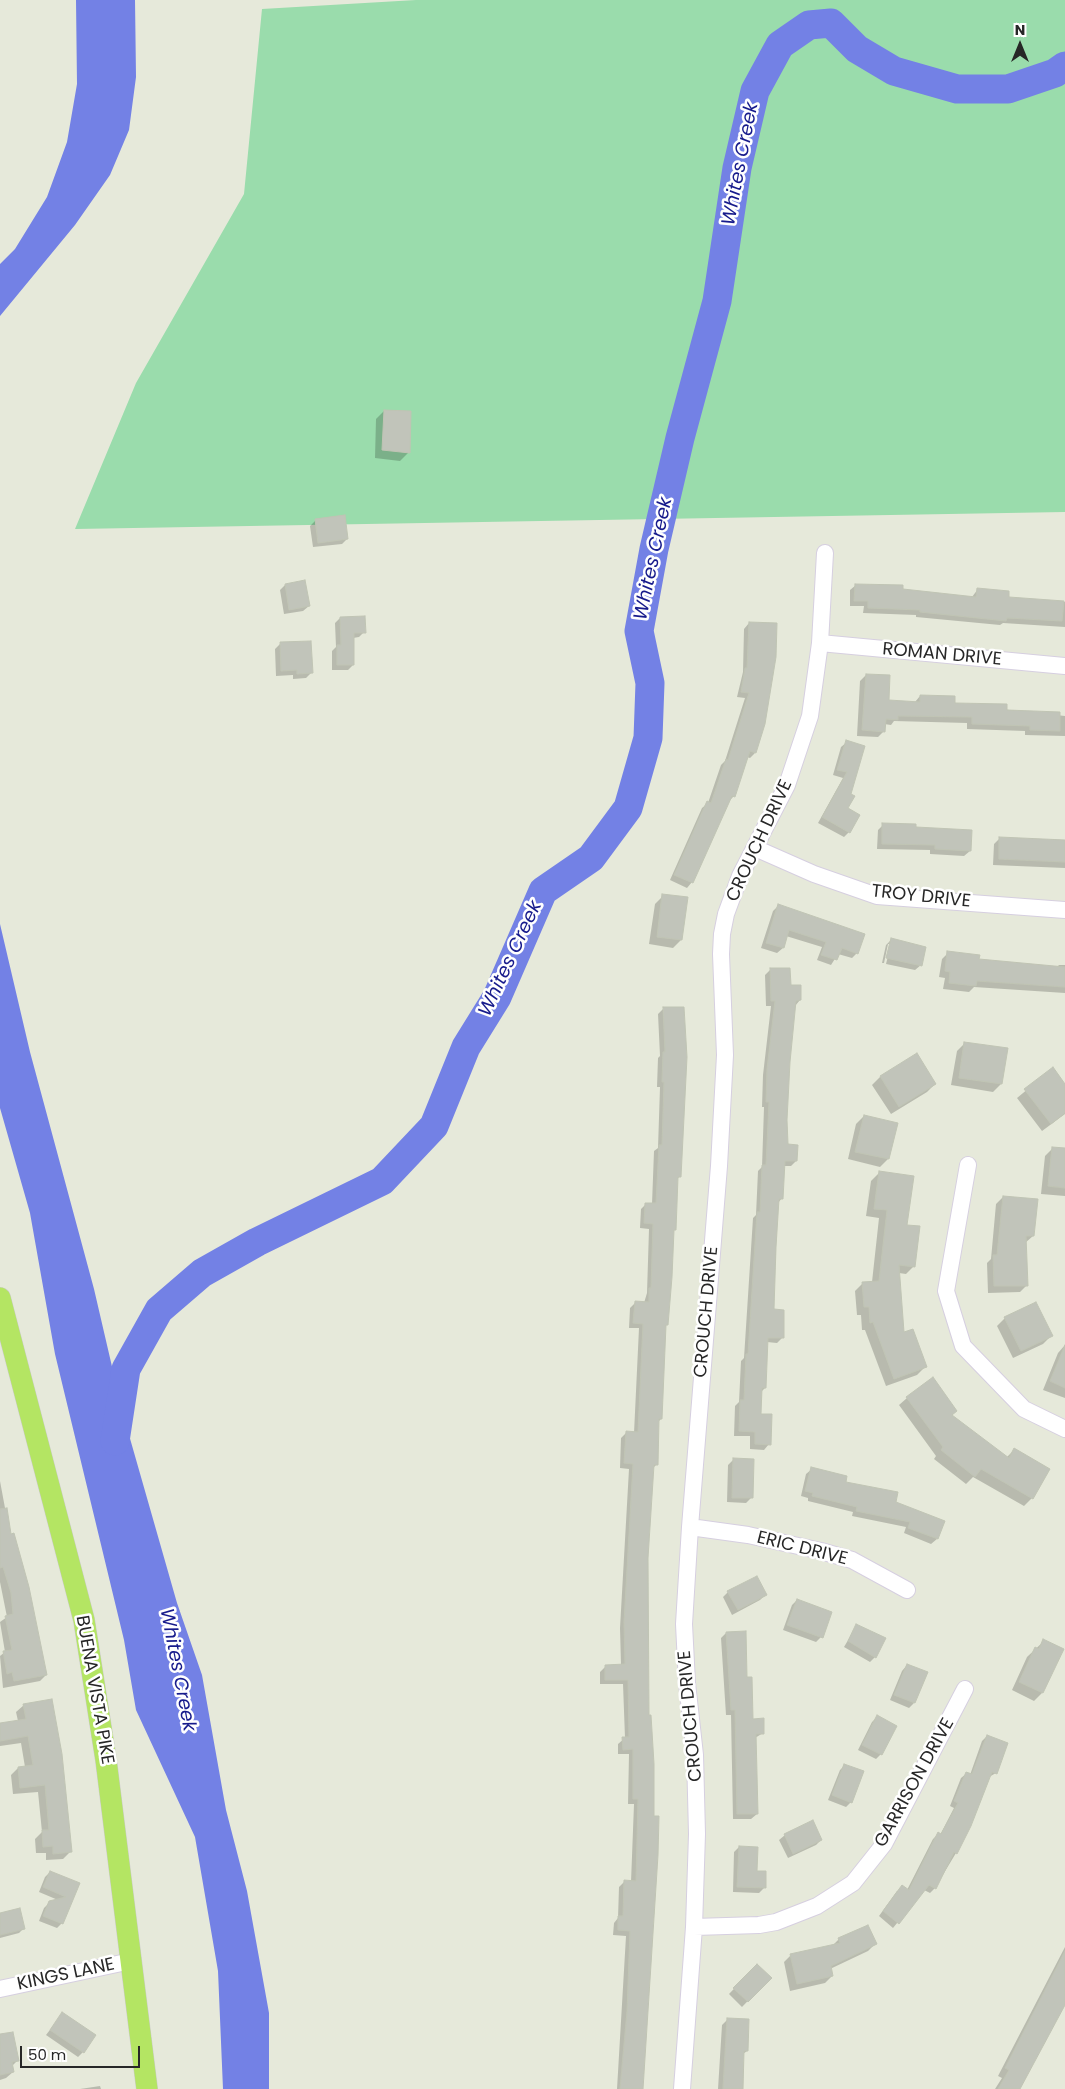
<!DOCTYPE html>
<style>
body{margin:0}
#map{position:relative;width:1065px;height:2089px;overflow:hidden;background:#e6e9da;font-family:Poppins,sans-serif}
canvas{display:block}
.north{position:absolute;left:995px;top:20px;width:50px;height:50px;-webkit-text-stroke:4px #fff;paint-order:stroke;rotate:0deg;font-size:14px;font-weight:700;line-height:20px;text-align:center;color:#272727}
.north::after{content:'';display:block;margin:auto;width:18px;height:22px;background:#272727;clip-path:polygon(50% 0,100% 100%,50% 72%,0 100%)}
.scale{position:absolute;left:20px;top:2046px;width:120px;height:22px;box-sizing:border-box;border:2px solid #272727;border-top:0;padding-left:6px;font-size:15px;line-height:18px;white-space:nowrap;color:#272727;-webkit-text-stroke:4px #fff;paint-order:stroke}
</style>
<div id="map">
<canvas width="1065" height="2089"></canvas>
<div class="north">N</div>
<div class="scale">50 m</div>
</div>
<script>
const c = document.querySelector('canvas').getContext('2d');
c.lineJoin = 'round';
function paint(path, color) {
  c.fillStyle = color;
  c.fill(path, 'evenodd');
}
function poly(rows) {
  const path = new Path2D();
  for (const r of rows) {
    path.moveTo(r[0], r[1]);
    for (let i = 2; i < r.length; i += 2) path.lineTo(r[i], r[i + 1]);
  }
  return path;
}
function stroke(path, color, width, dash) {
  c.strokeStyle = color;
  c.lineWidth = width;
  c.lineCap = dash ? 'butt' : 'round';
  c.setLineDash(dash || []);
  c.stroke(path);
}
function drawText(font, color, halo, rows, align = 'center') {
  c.font = font + ' Poppins,sans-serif';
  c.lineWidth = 5;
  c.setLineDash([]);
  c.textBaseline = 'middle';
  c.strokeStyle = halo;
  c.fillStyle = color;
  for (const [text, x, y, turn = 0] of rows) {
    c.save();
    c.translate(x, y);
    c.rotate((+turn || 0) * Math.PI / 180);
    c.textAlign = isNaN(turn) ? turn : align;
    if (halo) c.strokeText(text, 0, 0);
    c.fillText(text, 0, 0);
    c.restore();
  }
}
paint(poly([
 [416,0,1065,0,1065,512,75,529,136,383,244,194,262,9]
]), '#9adcac');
paint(poly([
 [76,0,135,0,136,77,129,130,110,175,75,225,0,316,0,264,15,249,47,197,67,142,77,84],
 [0,924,30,1052,94,1289,123,1414,177,1603,202,1675,226,1810,247,1891,269,2013,269,2089,223,2089,218,1971,195,1837,136,1710,124,1640,55,1354,30,1213,0,1108]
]), '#7381e5');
paint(poly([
 [384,411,408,453,400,461,375,458,376,419],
 [315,521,347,539,342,544,313,547,310,526],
 [304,581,309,606,303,611,284,614,280,590,285,585],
 [856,585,972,597,978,589,1008,598,1065,602,1065,627,1003,623,1000,625,916,617,916,615,863,613,864,606,850,606,850,590],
 [340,618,364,632,359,637,353,638,353,665,348,670,332,670,332,651,336,647,335,623],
 [749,623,755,753,750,758,747,757,734,796,729,801,692,882,687,888,670,880,702,808,708,803,721,765,725,761,745,698,737,697,743,672,744,629],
 [280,644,311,673,306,678,293,679,293,675,276,676,275,649],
 [866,675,887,702,915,702,920,696,954,704,1065,716,1065,736,1025,735,1025,731,967,729,967,723,894,721,891,725,884,724,884,731,878,737,857,736,860,681],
 [847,742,864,746,846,808,849,832,844,837,818,823,843,778,833,775,841,747],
 [883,825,914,829,970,851,964,856,930,854,930,850,877,849,878,830],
 [1000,838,1065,842,1065,868,993,865,994,844],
 [663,896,681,940,673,948,649,944,655,904],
 [778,906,857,953,852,958,838,954,831,965,817,960,822,947,786,936,783,948,777,953,761,948,773,911],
 [891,940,921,965,915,970,886,964,891,944,888,944,884,963,882,963,886,945],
 [948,953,978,960,1057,967,1059,965,1065,965,1065,993,974,987,969,992,943,989,945,978,939,977,942,959],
 [770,970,800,1000,795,1006,788,1062,786,1120,787,1146,796,1161,791,1166,783,1166,782,1198,778,1203,773,1310,782,1338,777,1343,767,1342,765,1388,761,1392,760,1415,769,1444,764,1450,750,1449,750,1436,734,1436,735,1406,739,1402,741,1361,744,1358,753,1218,756,1215,758,1171,762,1167,764,1107,762,1107,763,1075,771,1006,766,1006,765,975],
 [663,1009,680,1176,677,1179,675,1229,672,1232,667,1324,665,1327,661,1419,658,1422,656,1465,653,1468,647,1558,641,2089,617,2089,626,1936,613,1935,614,1923,618,1918,619,1887,624,1882,631,1882,634,1804,628,1804,629,1754,618,1754,618,1744,625,1738,623,1684,600,1684,600,1672,606,1666,621,1665,620,1628,629,1469,620,1468,621,1438,626,1433,634,1433,639,1328,629,1328,630,1308,635,1303,644,1303,647,1293,649,1229,640,1228,641,1209,646,1204,652,1204,654,1151,658,1148,660,1087,657,1087,658,1058,660,1056,658,1014],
 [965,1043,1001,1084,993,1092,951,1085,957,1051],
 [916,1055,935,1084,927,1092,891,1114,872,1085,880,1077],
 [1052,1069,1065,1086,1065,1114,1042,1131,1017,1098],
 [864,1116,888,1159,880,1167,848,1159,856,1124],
 [1053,1148,1065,1150,1065,1196,1041,1194,1045,1156],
 [879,1173,906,1226,914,1266,906,1274,899,1273,903,1333,925,1367,917,1375,886,1386,865,1330,862,1330,861,1315,857,1315,855,1291,863,1283,872,1282,879,1218,866,1216,871,1181],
 [1003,1197,1033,1236,1025,1243,1027,1285,1020,1292,988,1293,987,1263,991,1259,996,1204],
 [1005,1318,1051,1336,1043,1344,1013,1358,997,1326],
 [1065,1345,1065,1398,1043,1390,1058,1353],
 [907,1398,951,1415,1006,1458,1014,1450,1032,1498,1024,1506,973,1477,966,1484,934,1459,936,1456,899,1405],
 [734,1459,751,1498,746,1503,727,1502,728,1465],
 [812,1469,943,1522,937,1539,931,1544,904,1533,906,1527,852,1516,853,1512,808,1501,808,1498,801,1496,806,1474],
 [0,1481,10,1535,46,1675,40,1681,3,1688,0,1656,5,1652,0,1622,7,1617,0,1582],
 [728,1592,765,1595,760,1600,732,1615,723,1597],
 [797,1600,821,1637,816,1642,783,1630,792,1605],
 [857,1625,875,1657,870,1662,844,1647],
 [726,1633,746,1678,752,1720,763,1733,755,1738,757,1814,751,1819,733,1819,731,1715,726,1715,721,1638],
 [1044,1641,1062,1649,1042,1693,1034,1701,1012,1690,1027,1657],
 [907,1665,914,1703,909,1708,890,1700,902,1671],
 [24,1705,70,1852,63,1859,46,1860,46,1853,36,1853,35,1839,42,1832,38,1792,13,1794,11,1775,18,1768,25,1767,21,1743,0,1746,0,1724,18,1721,16,1712],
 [877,1717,881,1754,876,1759,858,1750,872,1722],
 [987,1736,996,1773,989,1777,956,1853,935,1888,930,1893,924,1890,893,1928,879,1916,897,1891,907,1890,933,1839,938,1834,940,1835,954,1808,950,1806,961,1778,967,1773,970,1775,982,1741],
 [845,1765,851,1802,846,1807,828,1800,840,1770],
 [785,1835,821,1840,816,1845,788,1858,779,1840],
 [739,1847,764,1888,759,1893,733,1892,734,1852],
 [50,1872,78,1884,62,1923,57,1928,39,1921,44,1908,50,1902,58,1900,39,1892,45,1877],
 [0,1914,24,1928,19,1933,0,1938],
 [839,1939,875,1944,868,1951,830,1969,832,1976,825,1983,790,1991,784,1962,791,1955,832,1946],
 [1065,1947,1065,2000,1019,2089,995,2089,1002,2078,998,2076],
 [757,1965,770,1978,742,2007,729,1994],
 [62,2014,83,2052,78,2057,46,2035],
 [728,2019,747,2051,743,2054,743,2089,718,2089,722,2025],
 [0,2036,18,2060,11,2067,13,2072,6,2078,0,2080],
 [100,2086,101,2089,80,2089]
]), '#0003');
stroke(poly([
 [115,1441,126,1369,159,1310,202,1273,257,1242,382,1181,434,1126,466,1047,497,997,543,891,591,858,628,808,648,738,650,683,639,631,654,549,680,438,717,301,737,168,755,91,780,45,809,25,831,23,857,49,894,71,957,89,1008,89,1055,73,1065,66]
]), '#7381e5', 29);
const building = poly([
 [384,410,411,411,410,453,382,450,384,410],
 [345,515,348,539,318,543,315,519,345,515],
 [305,580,310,606,289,610,285,584,305,580],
 [855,584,903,585,903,589,976,597,977,588,1009,591,1009,597,1064,601,1062,621,1007,618,1006,621,920,612,920,610,868,608,868,601,854,601,855,584],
 [365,616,366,633,354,633,354,665,337,665,337,645,341,645,340,617,365,616],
 [749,622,777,623,776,657,765,724,756,753,750,751,735,797,732,796,693,883,674,875,707,801,711,803,726,759,728,760,749,693,741,692,745,668,747,668,749,622],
 [311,641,313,673,297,674,297,670,281,671,280,642,311,641],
 [866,674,890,675,889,700,920,702,920,695,955,696,955,703,1007,704,1007,710,1060,712,1060,731,1030,730,1030,726,972,724,972,717,898,716,898,720,886,719,885,732,862,730,866,674],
 [846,740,865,746,851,794,855,796,848,808,860,815,850,833,822,817,847,772,837,770,846,740],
 [882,823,916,824,916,827,972,830,971,851,935,849,935,845,882,844,882,823],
 [999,837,1065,840,1065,862,999,859,999,837],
 [662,894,688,897,682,940,657,937,662,894],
 [778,904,865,934,858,954,842,948,837,960,821,955,826,942,789,930,784,948,766,943,778,904],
 [891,938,926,947,922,966,886,958,891,938],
 [947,951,980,955,979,959,1065,967,1065,987,977,981,976,986,949,983,950,972,945,971,947,951],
 [770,968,790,968,791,985,801,985,801,1000,796,1001,790,1062,787,1120,788,1144,798,1145,797,1161,785,1161,783,1199,779,1199,776,1247,774,1309,784,1310,784,1338,768,1338,766,1388,762,1388,761,1414,772,1414,771,1445,755,1444,755,1432,739,1431,740,1400,744,1400,746,1354,748,1354,757,1212,760,1212,762,1165,766,1165,769,1102,766,1102,767,1069,775,1001,771,1001,770,968],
 [663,1007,684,1007,687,1057,681,1177,678,1177,676,1230,674,1230,672,1277,668,1325,666,1325,662,1419,659,1419,658,1465,654,1465,648,1558,649,1715,651,1715,654,1764,654,1816,659,1816,658,1855,643,2089,620,2089,627,2012,630,1931,618,1930,618,1916,623,1916,624,1880,636,1881,638,1799,633,1799,633,1749,623,1750,622,1737,629,1737,628,1680,605,1680,605,1665,625,1664,624,1622,633,1464,624,1463,626,1431,638,1432,643,1324,633,1323,635,1301,649,1302,649,1288,651,1288,653,1224,644,1223,645,1203,656,1203,659,1145,662,1145,664,1082,662,1082,663,1052,665,1052,663,1007],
 [964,1042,1008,1048,1002,1084,959,1078,964,1042],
 [917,1053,936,1084,899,1107,880,1076,917,1053],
 [1053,1067,1065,1084,1065,1113,1051,1124,1024,1089,1053,1067],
 [864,1115,898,1123,889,1159,855,1152,864,1115],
 [1052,1147,1065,1148,1065,1188,1048,1186,1052,1147],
 [879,1171,914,1176,907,1225,920,1226,915,1267,899,1265,904,1332,913,1329,927,1367,894,1379,873,1322,870,1323,869,1307,864,1307,862,1282,879,1281,887,1210,874,1209,879,1171],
 [1003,1196,1038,1199,1034,1236,1026,1236,1028,1286,994,1286,993,1255,997,1255,1003,1196],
 [1036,1302,1053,1336,1021,1351,1004,1317,1036,1302],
 [1065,1345,1065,1388,1050,1381,1065,1345],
 [933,1377,957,1411,952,1415,1009,1458,1014,1448,1050,1469,1033,1499,981,1469,975,1477,941,1450,943,1447,906,1397,933,1377],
 [733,1458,754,1459,753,1498,732,1498,733,1458],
 [811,1467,847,1476,846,1482,898,1492,896,1502,945,1521,938,1539,908,1528,910,1522,856,1511,857,1507,812,1496,813,1493,805,1491,811,1467],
 [7,1508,11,1534,14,1533,29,1587,47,1675,14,1681,12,1672,7,1674,3,1651,12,1650,5,1616,13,1614,11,1593,3,1567,0,1568,0,1509,7,1508],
 [757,1576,767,1595,738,1610,727,1591,757,1576],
 [797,1599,832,1612,823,1638,787,1625,797,1599],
 [856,1624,886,1638,876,1658,848,1641,856,1624],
 [746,1631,747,1677,752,1677,753,1719,764,1718,764,1734,756,1734,758,1814,737,1814,735,1710,731,1710,726,1632,746,1631],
 [1043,1639,1064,1649,1043,1693,1019,1682,1035,1647,1039,1649,1043,1639],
 [907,1664,928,1672,915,1703,894,1695,907,1664],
 [52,1699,62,1754,72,1852,53,1854,53,1846,43,1847,42,1830,49,1830,45,1785,20,1788,18,1767,33,1765,28,1736,0,1741,0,1723,26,1719,23,1704,52,1699],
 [877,1715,897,1726,882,1755,862,1745,877,1715],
 [987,1735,1008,1743,997,1774,992,1772,971,1826,957,1854,954,1852,936,1889,929,1885,899,1924,883,1911,902,1885,909,1890,938,1832,941,1834,958,1803,954,1801,966,1772,972,1774,987,1735],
 [844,1764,864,1771,852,1803,832,1795,844,1764],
 [813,1820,822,1840,793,1854,784,1834,813,1820],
 [739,1846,758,1847,757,1871,766,1871,766,1888,737,1887,739,1846],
 [50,1871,80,1883,63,1924,43,1916,49,1901,66,1897,43,1887,50,1871],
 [20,1908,25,1929,0,1935,0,1913,20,1908],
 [868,1925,877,1944,831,1966,833,1976,797,1984,790,1954,840,1943,838,1938,868,1925],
 [1065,1951,1065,2005,1020,2089,998,2089,1009,2070,1005,2068,1065,1951],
 [757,1964,772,1978,748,2002,733,1988,757,1964],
 [62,2012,96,2035,84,2053,50,2030,62,2012],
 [727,2018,749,2019,748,2051,744,2051,743,2089,723,2089,727,2018],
 [13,2032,19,2061,12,2062,14,2072,0,2075,0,2034,13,2032]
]);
paint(building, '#c1c4ba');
stroke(building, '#c0c4b4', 1);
const minor = poly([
 [820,643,1065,666],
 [755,848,814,874,877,896,1065,910],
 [968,1165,946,1291,963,1346,1024,1409,1065,1429],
 [690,1527,748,1535,821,1551,852,1560,907,1590],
 [694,1927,759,1925,776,1922,817,1906,853,1883,884,1844,965,1689],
 [0,1989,131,1961],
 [682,2089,694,1927,697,1834,695,1755,687,1683,684,1624,690,1527,719,1166,725,1055,721,954,722,934,726,914,740,876,787,785,810,716,820,643,825,553]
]);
const major = poly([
 [0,1298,84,1620,106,1760,147,2089]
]);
stroke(minor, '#d6cfe0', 18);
stroke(major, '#cbcbcb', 22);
stroke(minor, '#fff', 16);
stroke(major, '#b4e563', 21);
drawText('18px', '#272727', '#fff', [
 ["ROMAN DRIVE",942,655,5],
 ["CROUCH DRIVE",760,841,-65],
 ["TROY DRIVE",921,897,6],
 ["CROUCH DRIVE",707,1312,-85],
 ["ERIC DRIVE",802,1549,14],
 ["BUENA VISTA PIKE",94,1690,80],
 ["CROUCH DRIVE",691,1716,-95],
 ["GARRISON DRIVE",915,1783,-61],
 ["KINGS LANE",66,1975,-12]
]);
drawText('italic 19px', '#171b8c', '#fff', [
 ["Whites Creek",741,164,-79],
 ["Whites Creek",654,559,-78],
 ["Whites Creek",511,959,-65],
 ["Whites Creek",177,1670,79]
]);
</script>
